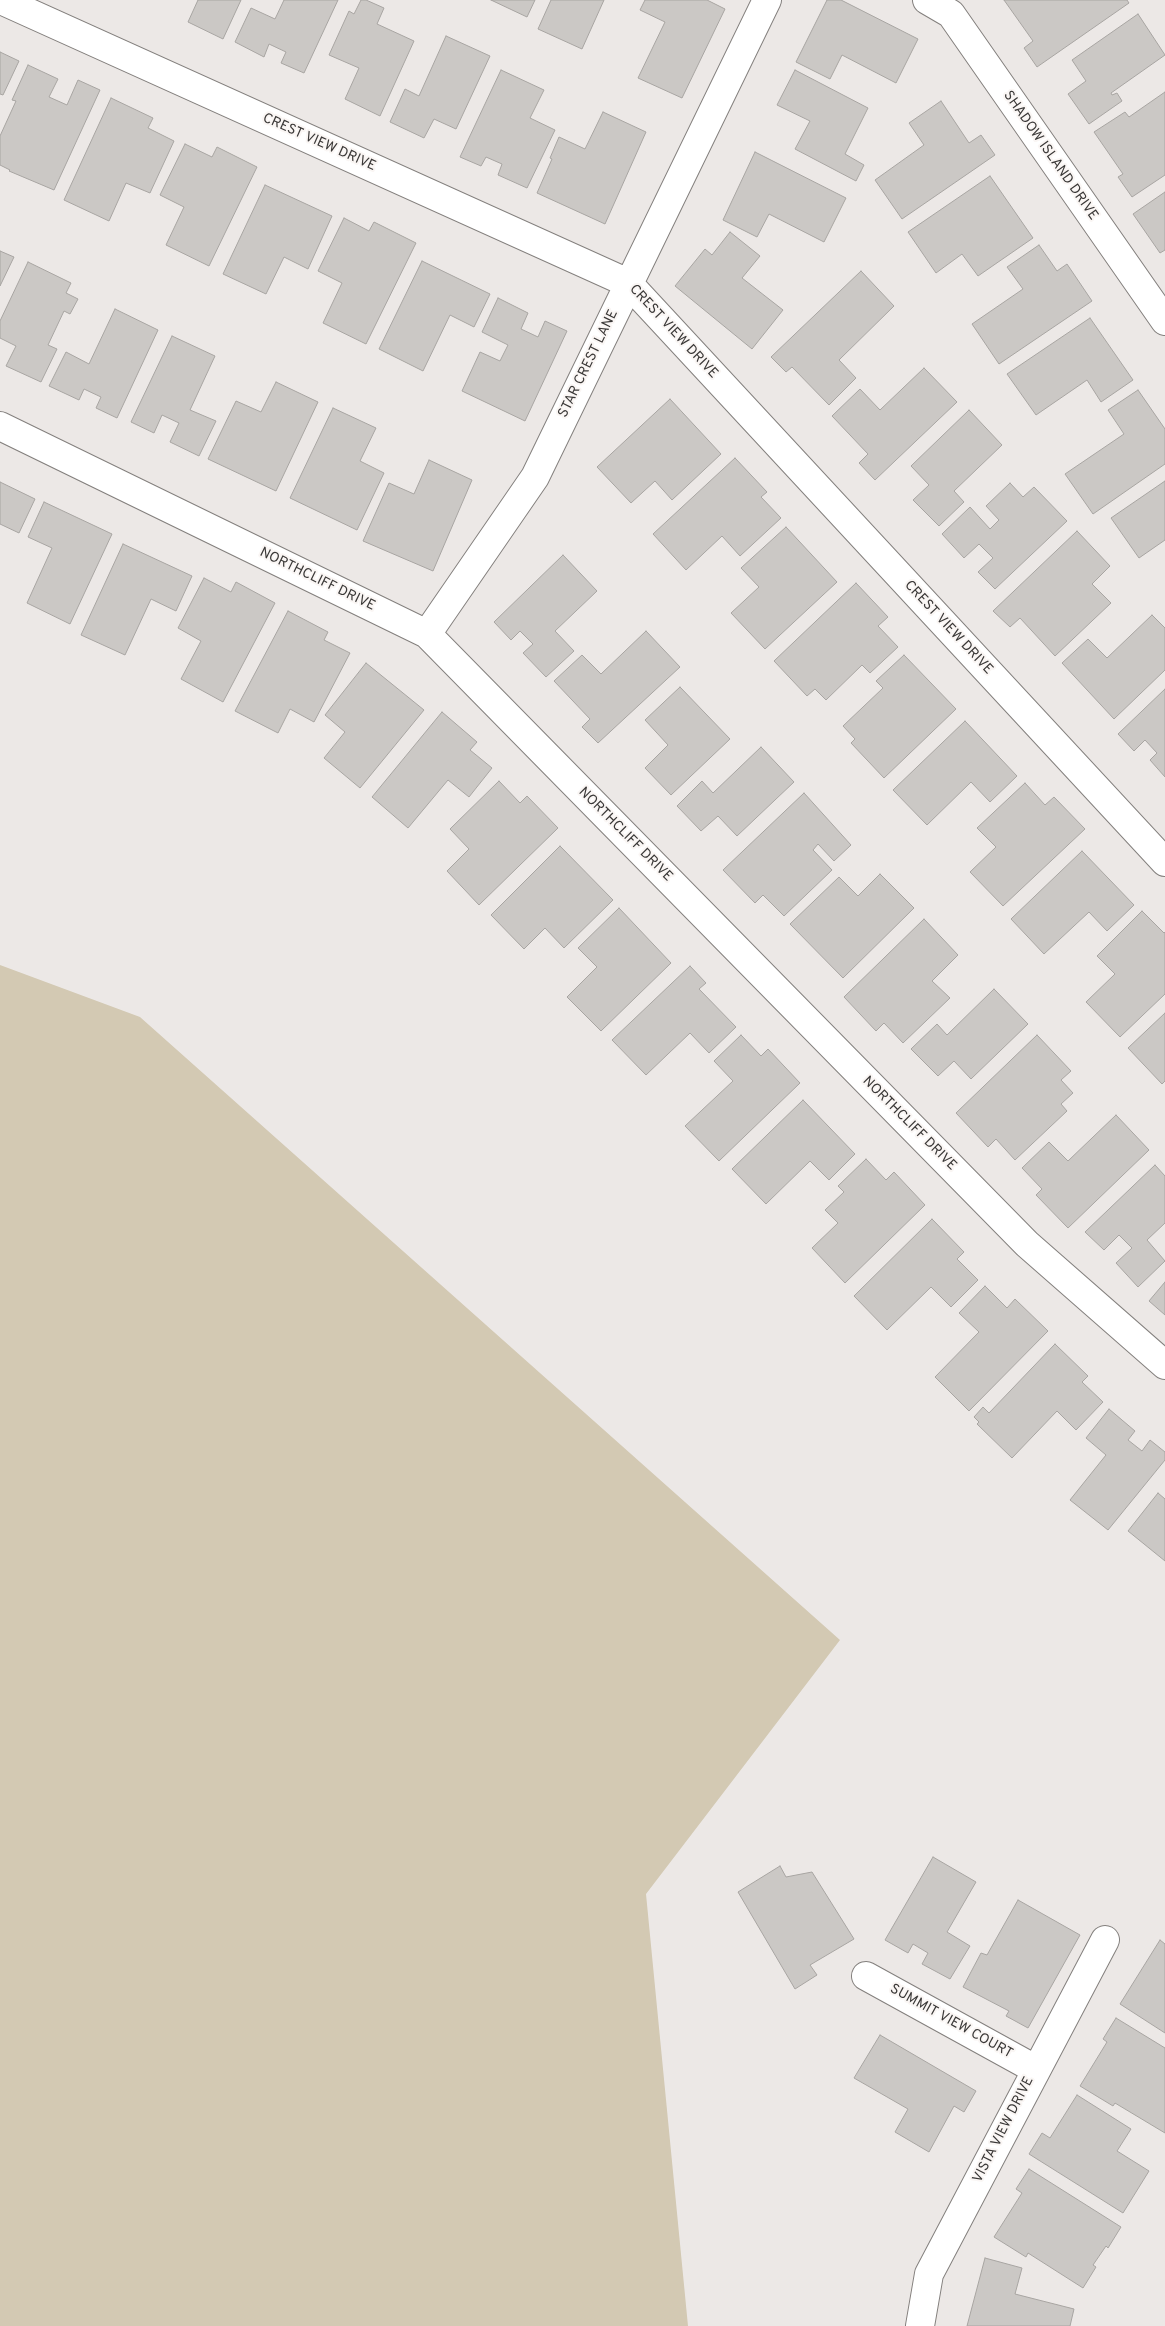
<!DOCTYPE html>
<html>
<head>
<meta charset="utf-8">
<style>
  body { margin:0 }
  canvas { display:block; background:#ece8e6 }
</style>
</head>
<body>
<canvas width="1165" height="2326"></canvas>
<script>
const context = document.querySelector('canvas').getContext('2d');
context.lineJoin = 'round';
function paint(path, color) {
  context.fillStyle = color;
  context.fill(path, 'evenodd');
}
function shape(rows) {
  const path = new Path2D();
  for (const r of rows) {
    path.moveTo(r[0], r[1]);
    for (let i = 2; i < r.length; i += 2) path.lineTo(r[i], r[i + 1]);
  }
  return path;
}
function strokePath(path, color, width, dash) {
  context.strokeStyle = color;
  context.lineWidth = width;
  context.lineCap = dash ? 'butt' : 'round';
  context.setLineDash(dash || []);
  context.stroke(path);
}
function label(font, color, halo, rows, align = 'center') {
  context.font = font + ' Overpass,sans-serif';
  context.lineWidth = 4;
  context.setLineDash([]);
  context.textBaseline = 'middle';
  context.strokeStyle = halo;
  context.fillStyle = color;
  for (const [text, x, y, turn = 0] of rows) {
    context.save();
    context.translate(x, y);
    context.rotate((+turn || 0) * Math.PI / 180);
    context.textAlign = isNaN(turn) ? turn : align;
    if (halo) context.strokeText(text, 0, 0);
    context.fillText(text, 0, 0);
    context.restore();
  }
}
paint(shape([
  [0,965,140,1017,840,1640,646,1894,688,2326,0,2326]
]), '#d3c9b3');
const building = shape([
  [198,0,241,0,223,39,188,22,198,0],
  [284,0,338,0,304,73,281,63,286,52,269,44,264,57,235,42,251,8,275,19,284,0],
  [361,0,366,0,384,8,377,24,414,41,380,116,345,99,359,68,329,55,349,11,354,14,361,0],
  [491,0,535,0,527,17,491,0],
  [551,0,604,0,582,49,538,29,551,0],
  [645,0,707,0,725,9,682,98,638,78,665,22,640,10,645,0],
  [827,0,841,0,918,39,896,83,842,55,830,79,796,62,827,0],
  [1004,0,1127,0,1129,3,1037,67,1024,48,1033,41,1004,0],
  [1138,14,1165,55,1111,93,1112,95,1117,93,1122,101,1089,124,1068,94,1086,81,1072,60,1138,14],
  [446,36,490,56,456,129,434,119,424,138,390,122,405,89,419,96,446,36],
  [0,52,19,61,3,95,0,94,0,52],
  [28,65,58,79,49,97,67,105,78,80,100,90,54,190,9,171,10,170,0,165,0,136,16,101,12,100,28,65],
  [501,70,544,90,530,118,555,130,527,188,498,175,502,164,486,157,481,166,460,157,501,70],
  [795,70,868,108,845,154,864,165,856,181,795,149,810,121,777,105,795,70],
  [1165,92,1165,175,1132,197,1118,177,1123,174,1094,132,1125,112,1129,117,1165,92],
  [111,98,153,118,148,128,174,141,150,193,126,183,109,221,64,200,111,98],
  [941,101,969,143,981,135,995,155,902,219,875,180,924,145,909,123,941,101],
  [603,112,646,132,605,224,537,193,552,159,550,158,559,137,585,149,603,112],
  [185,144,212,157,217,147,257,167,209,266,166,245,184,207,160,195,185,144],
  [755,152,846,198,824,242,769,214,757,237,723,220,755,152],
  [990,176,1033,238,978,276,962,254,936,273,908,232,990,176],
  [265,185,332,216,308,269,284,257,266,294,223,274,265,185],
  [1165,192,1165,250,1160,253,1133,214,1165,192],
  [344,218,369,231,374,222,416,243,366,344,323,323,342,283,318,271,344,218],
  [730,232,760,256,742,278,783,310,752,349,675,286,705,249,712,255,730,232],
  [1039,245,1057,271,1067,264,1092,301,999,364,972,324,1023,289,1007,267,1039,245],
  [0,251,14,257,0,286,0,251],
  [422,261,490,294,474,327,450,315,423,371,379,349,422,261],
  [28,262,71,283,66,293,78,299,70,314,64,311,48,345,57,349,41,382,6,366,16,346,0,338,0,321,28,262],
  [861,271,894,306,839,360,856,378,829,405,792,367,786,372,771,357,861,271],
  [498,298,528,313,521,329,538,337,545,321,567,331,525,421,462,391,480,352,500,361,508,345,482,332,498,298],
  [115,309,158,330,117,418,96,408,101,397,84,389,79,400,49,386,66,352,89,364,115,309],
  [1090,318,1133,380,1101,402,1087,380,1036,415,1007,374,1090,318],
  [172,336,215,356,190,410,216,421,199,456,170,442,179,423,162,415,154,433,131,422,172,336],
  [924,368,957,402,875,480,859,463,868,454,832,416,860,389,880,410,924,368],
  [276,382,318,402,276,491,208,459,236,401,261,412,276,382],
  [1138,390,1165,429,1165,464,1093,514,1065,474,1124,434,1108,410,1138,390],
  [670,399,721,454,672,500,655,481,631,503,597,467,670,399],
  [333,408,376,428,360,461,384,473,357,530,290,498,333,408],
  [969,410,1002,445,954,491,964,502,939,526,913,500,929,485,911,466,969,410],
  [735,458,767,492,761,497,781,518,740,556,722,536,686,570,653,534,735,458],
  [429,460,472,480,433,571,363,541,389,483,414,494,429,460],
  [1165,481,1165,540,1139,558,1111,518,1165,481],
  [0,482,35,499,19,533,0,524,0,482],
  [1010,483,1023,497,1034,487,1067,521,995,589,978,572,993,558,979,544,964,558,942,534,970,507,990,529,999,520,986,506,1010,483],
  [44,502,112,534,70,624,27,603,52,548,28,537,44,502],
  [786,527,837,582,765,649,731,613,759,587,741,568,786,527],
  [1077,531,1110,566,1092,584,1111,603,1055,656,1020,618,1010,627,993,611,1077,531],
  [123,544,192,576,176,611,151,599,125,655,81,635,123,544],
  [563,555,597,591,555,631,574,651,546,677,523,653,533,644,520,631,511,640,494,622,563,555],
  [204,578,231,592,236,582,275,603,223,702,181,679,201,641,178,628,204,578],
  [856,583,888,617,878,626,898,647,870,673,862,665,826,700,815,689,807,696,774,661,856,583],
  [288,611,328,632,324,640,350,653,314,722,290,709,278,733,235,711,288,611],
  [1152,615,1165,628,1165,670,1114,719,1062,663,1088,639,1107,658,1152,615],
  [646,631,680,667,598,743,582,727,590,719,554,681,582,655,601,674,646,631],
  [904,655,956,709,884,778,851,743,855,739,843,726,883,688,876,681,904,655],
  [366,663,424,710,360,788,324,758,345,732,325,715,366,663],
  [680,687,730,739,671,795,645,768,668,745,645,720,680,687],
  [1165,689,1165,777,1150,760,1157,753,1145,740,1134,751,1118,734,1165,689],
  [442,712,477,742,470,750,492,768,469,797,448,780,408,828,372,797,442,712],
  [965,721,1017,776,990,802,971,782,927,825,893,790,965,721],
  [761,747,794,782,737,836,718,816,701,831,677,806,702,781,713,793,761,747],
  [499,781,520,803,527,796,558,828,479,905,447,871,469,849,450,829,499,781],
  [1025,783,1045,805,1054,797,1085,829,1003,906,970,872,996,847,977,828,1025,783],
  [804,793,851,845,834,861,818,844,813,850,832,870,784,916,763,895,755,903,723,870,804,793],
  [560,846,613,900,564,948,545,928,524,949,491,915,560,846],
  [1082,851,1134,905,1107,931,1089,912,1044,954,1011,919,1082,851],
  [880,874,914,908,843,978,790,924,839,877,858,896,880,874],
  [619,908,671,963,601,1031,567,997,597,967,578,948,619,908],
  [1142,911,1164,933,1165,932,1165,994,1120,1037,1086,1002,1115,974,1097,956,1142,911],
  [924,919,958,955,932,981,950,998,903,1043,884,1023,876,1031,844,997,924,919],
  [690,966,706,983,699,989,736,1027,709,1053,690,1033,646,1075,612,1040,690,966],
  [994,989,1028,1024,971,1079,954,1061,938,1076,911,1049,937,1024,947,1035,994,989],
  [1165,1013,1165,1081,1162,1084,1128,1048,1165,1013],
  [741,1035,761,1056,768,1049,800,1083,719,1161,685,1126,733,1081,714,1061,741,1035],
  [1037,1035,1071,1071,1061,1080,1073,1093,1061,1104,1067,1111,1015,1160,996,1139,988,1147,956,1113,1037,1035],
  [803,1100,855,1154,829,1180,810,1161,766,1204,732,1169,803,1100],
  [1116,1115,1149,1150,1068,1228,1036,1195,1042,1189,1022,1168,1049,1142,1068,1161,1116,1115],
  [866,1159,886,1180,894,1172,925,1205,845,1283,812,1248,838,1223,825,1210,844,1192,838,1186,866,1159],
  [1155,1165,1165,1176,1165,1223,1147,1240,1165,1261,1138,1287,1116,1263,1132,1248,1119,1235,1104,1250,1085,1232,1155,1165],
  [932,1219,964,1252,957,1259,978,1280,951,1307,931,1287,887,1330,854,1296,932,1219],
  [1165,1282,1165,1315,1149,1301,1165,1282],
  [985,1286,1007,1308,1015,1299,1048,1331,969,1411,935,1377,979,1332,959,1313,985,1286],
  [1055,1344,1088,1376,1082,1382,1103,1402,1076,1430,1057,1411,1012,1458,977,1424,979,1422,974,1417,983,1407,989,1413,1055,1344],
  [1109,1409,1135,1431,1128,1440,1142,1451,1150,1440,1165,1452,1165,1460,1108,1530,1070,1500,1106,1455,1086,1438,1109,1409],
  [1158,1493,1165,1499,1165,1561,1128,1531,1158,1493],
  [933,1857,976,1882,947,1932,970,1946,950,1979,922,1964,928,1953,913,1944,908,1953,885,1940,933,1857],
  [780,1866,786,1877,812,1872,854,1939,810,1965,817,1975,795,1989,738,1892,780,1866],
  [1018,1900,1080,1935,1028,2028,1006,2016,1009,2011,963,1987,981,1953,987,1955,1018,1900],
  [1160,1940,1165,1944,1165,2033,1120,2004,1160,1940],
  [1116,2018,1165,2048,1165,2133,1115,2103,1113,2106,1080,2086,1107,2042,1103,2039,1116,2018],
  [880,2035,976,2091,964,2112,954,2106,929,2152,895,2132,908,2109,854,2078,880,2035],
  [1077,2095,1131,2129,1117,2151,1149,2171,1123,2213,1029,2154,1042,2133,1050,2138,1077,2095],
  [1029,2169,1121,2227,1108,2248,1106,2246,1093,2265,1096,2267,1083,2288,1028,2253,1026,2257,994,2237,1022,2193,1016,2189,1029,2169],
  [985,2258,1022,2268,1015,2294,1074,2309,1070,2326,967,2326,985,2258]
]);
paint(building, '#cbc8c5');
strokePath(building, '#a8a5a2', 1);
const street = shape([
  [1,0,628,283,1165,862],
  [927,0,951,14,1165,321],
  [0,426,427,634,1027,1244,1165,1365],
  [427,634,535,477,767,0],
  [866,1976,1035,2069],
  [920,2326,929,2274,1105,1940]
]);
strokePath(street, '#84807e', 30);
strokePath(street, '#fff', 28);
label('14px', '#3a3837', '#faf6f4', [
  ["CREST VIEW DRIVE",319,143,24],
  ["SHADOW ISLAND DRIVE",1050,156,55],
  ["CREST VIEW DRIVE",673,332,47],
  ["STAR CREST LANE",589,364,-64],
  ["NORTHCLIFF DRIVE",317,580,26],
  ["CREST VIEW DRIVE",948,628,47],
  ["NORTHCLIFF DRIVE",625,835,45],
  ["NORTHCLIFF DRIVE",909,1124,45],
  ["SUMMIT VIEW COURT",951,2022,29],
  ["VISTA VIEW DRIVE",1004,2130,-63]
]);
</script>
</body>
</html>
